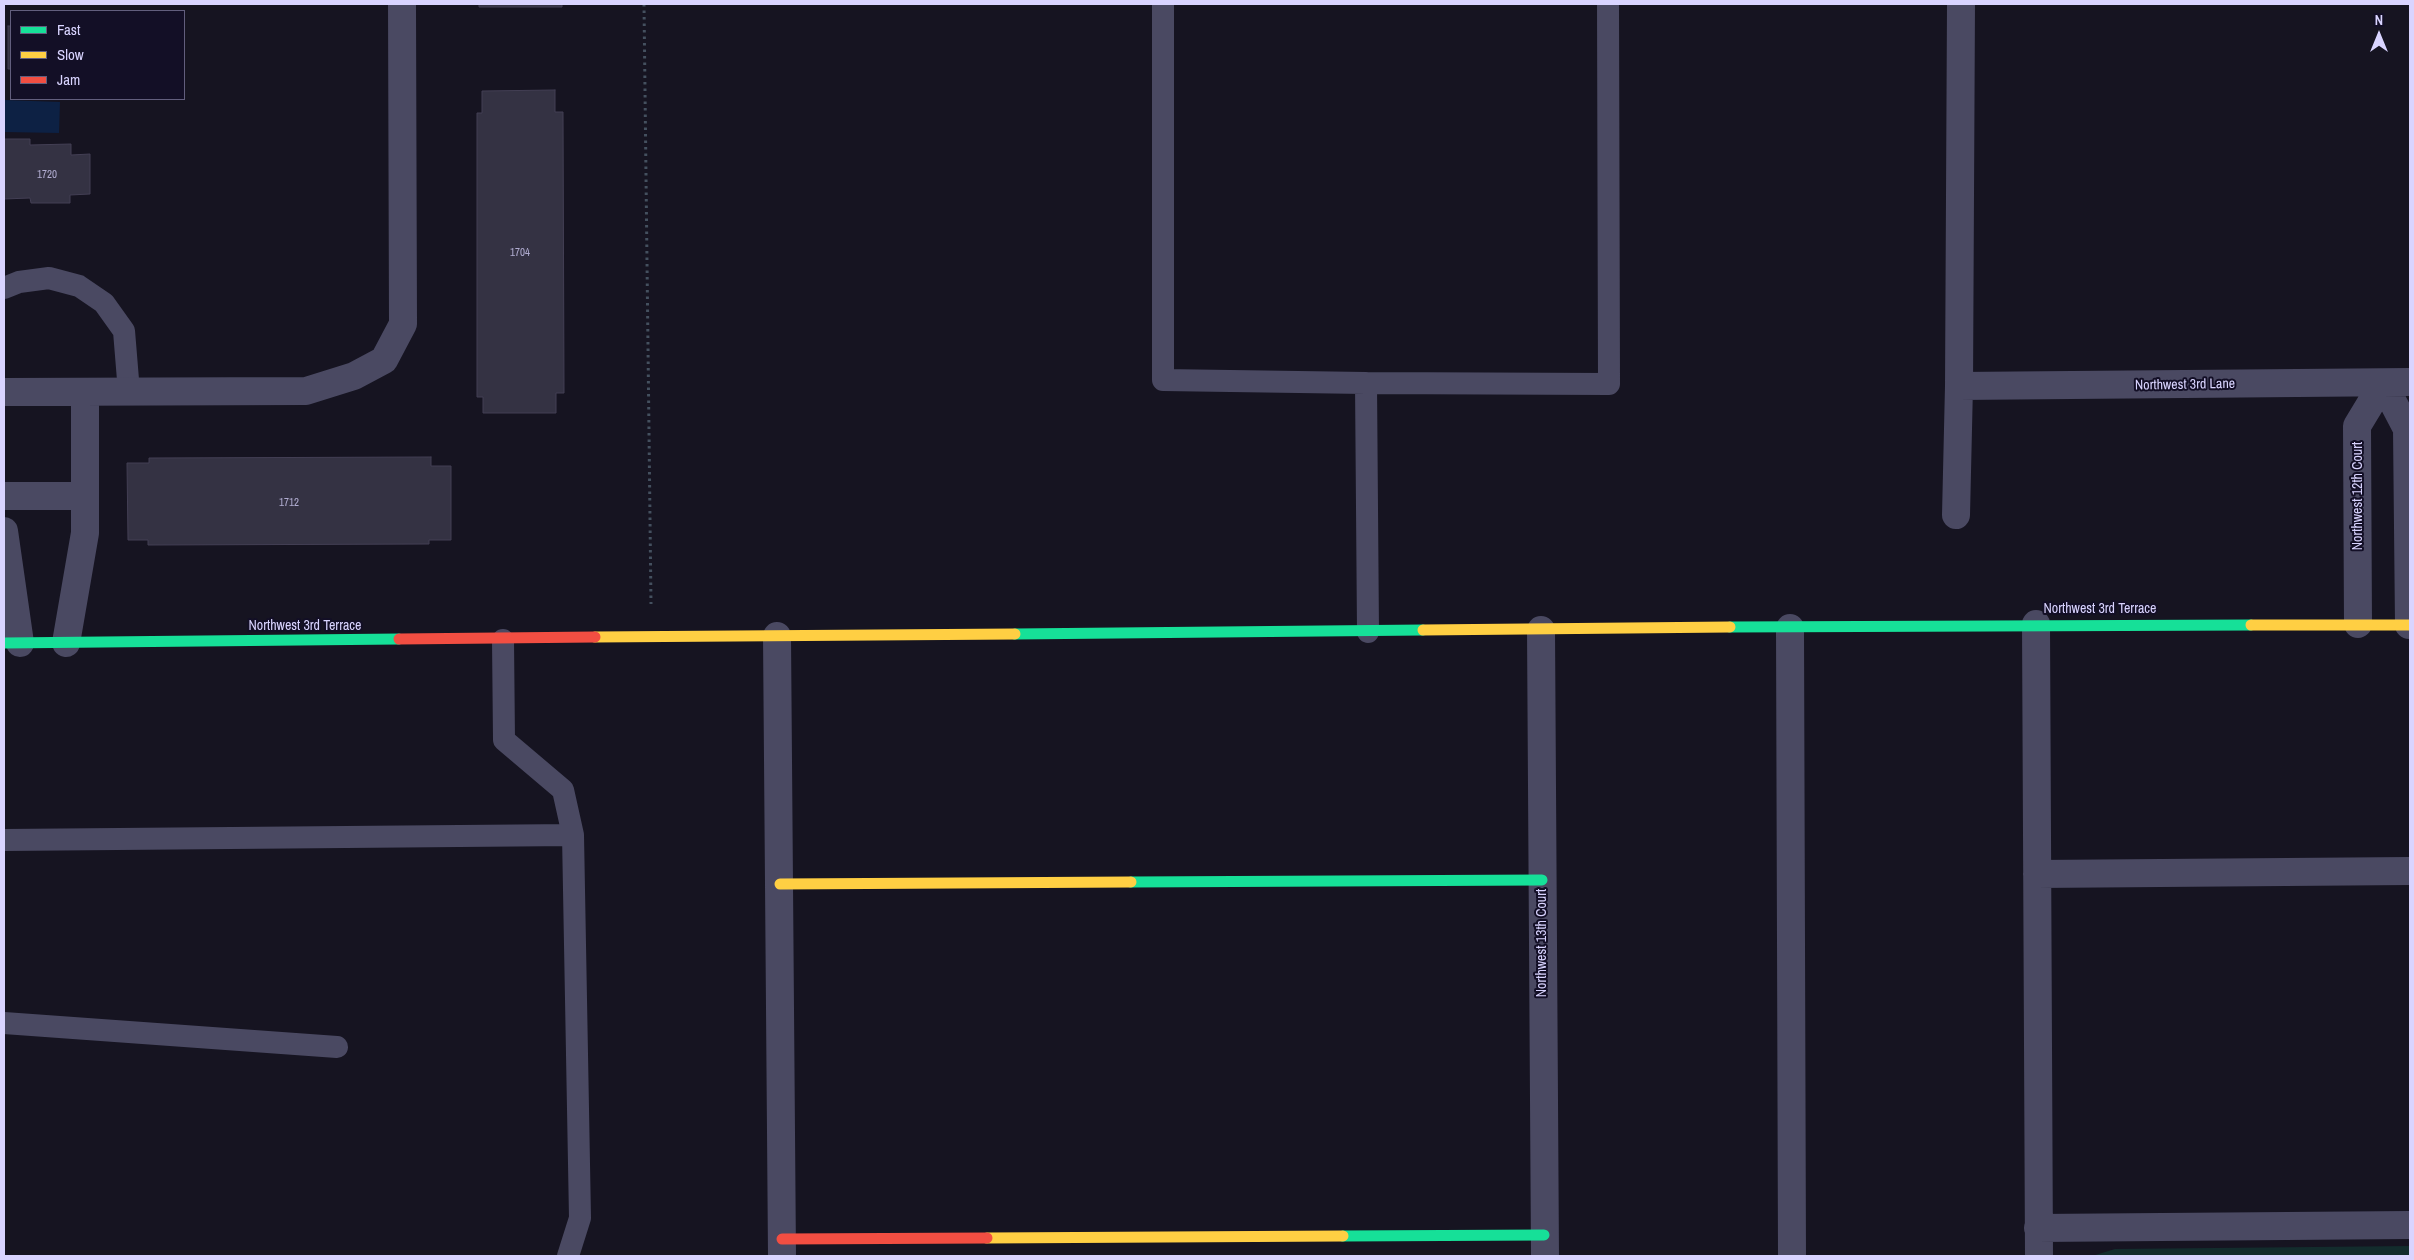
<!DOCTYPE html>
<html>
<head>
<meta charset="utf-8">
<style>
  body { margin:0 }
  #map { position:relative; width:2414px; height:1260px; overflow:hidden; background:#161421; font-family:"Archivo Narrow",sans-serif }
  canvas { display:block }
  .frame { position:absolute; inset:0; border:5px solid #d9d4ff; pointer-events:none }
  .legend { position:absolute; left:10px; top:10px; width:175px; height:90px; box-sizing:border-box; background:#130f26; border:1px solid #625e7d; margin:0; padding:6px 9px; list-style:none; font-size:15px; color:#d9d4ff }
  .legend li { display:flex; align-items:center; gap:10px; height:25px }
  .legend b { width:25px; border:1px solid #625e7d }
  .north { position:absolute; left:2354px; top:10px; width:50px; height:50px; -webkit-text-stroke:4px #130f26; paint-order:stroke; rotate:0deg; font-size:14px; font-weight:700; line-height:20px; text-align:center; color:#d9d4ff }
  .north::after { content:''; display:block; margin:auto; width:18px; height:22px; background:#d9d4ff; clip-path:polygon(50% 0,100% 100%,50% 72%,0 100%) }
</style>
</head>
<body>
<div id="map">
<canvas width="2414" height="1260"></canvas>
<div class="frame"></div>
<ul class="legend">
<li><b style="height:6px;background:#16e098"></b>Fast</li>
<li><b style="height:6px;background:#ffcf43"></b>Slow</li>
<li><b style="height:6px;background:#f24e42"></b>Jam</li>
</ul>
<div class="north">N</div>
</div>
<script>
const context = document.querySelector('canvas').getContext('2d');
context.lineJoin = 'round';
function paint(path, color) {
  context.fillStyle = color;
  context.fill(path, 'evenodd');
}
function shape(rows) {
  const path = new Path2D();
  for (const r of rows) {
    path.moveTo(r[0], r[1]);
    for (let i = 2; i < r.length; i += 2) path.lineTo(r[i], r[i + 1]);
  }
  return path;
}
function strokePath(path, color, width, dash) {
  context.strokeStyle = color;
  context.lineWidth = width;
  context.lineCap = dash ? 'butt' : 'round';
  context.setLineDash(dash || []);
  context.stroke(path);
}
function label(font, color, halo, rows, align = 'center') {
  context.font = font + ' "Archivo Narrow",sans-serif';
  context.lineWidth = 4;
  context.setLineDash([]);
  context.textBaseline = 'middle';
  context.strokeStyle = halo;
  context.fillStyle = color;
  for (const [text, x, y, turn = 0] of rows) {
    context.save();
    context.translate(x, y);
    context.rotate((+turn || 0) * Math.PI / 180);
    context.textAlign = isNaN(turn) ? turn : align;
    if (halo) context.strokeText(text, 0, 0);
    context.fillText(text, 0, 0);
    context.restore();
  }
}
paint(shape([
  [2410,1246,2410,1256,2092,1256,2115,1249]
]), '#132c2d');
paint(shape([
  [4,100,60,102,59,133,4,132]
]), '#0d2144');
const building = shape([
  [479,4,562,4,562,7,479,7,479,4],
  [8,26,11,26,11,69,8,69,8,26],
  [555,90,555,112,563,112,564,393,556,393,556,413,483,413,483,397,477,397,477,113,482,113,482,91,555,90],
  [4,139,30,139,30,145,71,144,71,155,90,154,90,194,70,195,70,203,31,203,30,198,4,199,4,139],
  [431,457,431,466,451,466,451,540,429,540,429,544,148,545,148,540,128,540,127,463,149,463,149,458,431,457]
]);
paint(building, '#343243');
strokePath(building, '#433f54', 1);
strokePath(shape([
  [644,4,651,604]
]), '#44505f', 3, [2.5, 4]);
strokePath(shape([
  [1163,4,1163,380,1366,383],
  [4,288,19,282,49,278,79,286,104,303,124,331,129,392],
  [1368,632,1366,383,1609,384,1608,4],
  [503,640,504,740,563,790,573,835,580,1218,568,1256],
  [4,840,573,835],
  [4,1023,337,1047]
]), '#4a4962', 22);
strokePath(shape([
  [1959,386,2410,382],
  [4,392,306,391,354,376,384,360,403,324,402,4],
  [4,496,85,496],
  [1956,515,1959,386,1961,4],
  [4,531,20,643],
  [2036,624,2039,1256],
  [2358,624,2357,426,2383,383,2407,429,2409,625],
  [1790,628,1792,1256],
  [1541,630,1545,1256],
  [777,636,782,1256],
  [66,643,85,533,85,392],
  [2037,874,2410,871],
  [2038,1228,2410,1225]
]), '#4a4962', 28);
strokePath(shape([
  [1730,627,2251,625],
  [1015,634,1423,630],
  [4,643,399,639],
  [1131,882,1542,880],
  [1343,1236,1544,1235]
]), '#16e098', 11);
strokePath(shape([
  [2251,625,2410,625],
  [1423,630,1730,627],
  [595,637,1015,634],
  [780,884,1131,882],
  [987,1238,1343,1236]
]), '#ffcf43', 11);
strokePath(shape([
  [399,639,595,637],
  [782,1239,987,1238]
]), '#f24e42', 11);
label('11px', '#b0acd0', null, [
  ["1720",47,175],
  ["1704",520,253],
  ["1712",289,503]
]);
label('14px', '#d9d4ff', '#130f26', [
  ["Northwest 3rd Lane",2185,385,-1],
  ["Northwest 12th Court",2358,496,-90],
  ["Northwest 3rd Terrace",2100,609],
  ["Northwest 3rd Terrace",305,626],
  ["Northwest 13th Court",1542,943,-90]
]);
</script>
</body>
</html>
